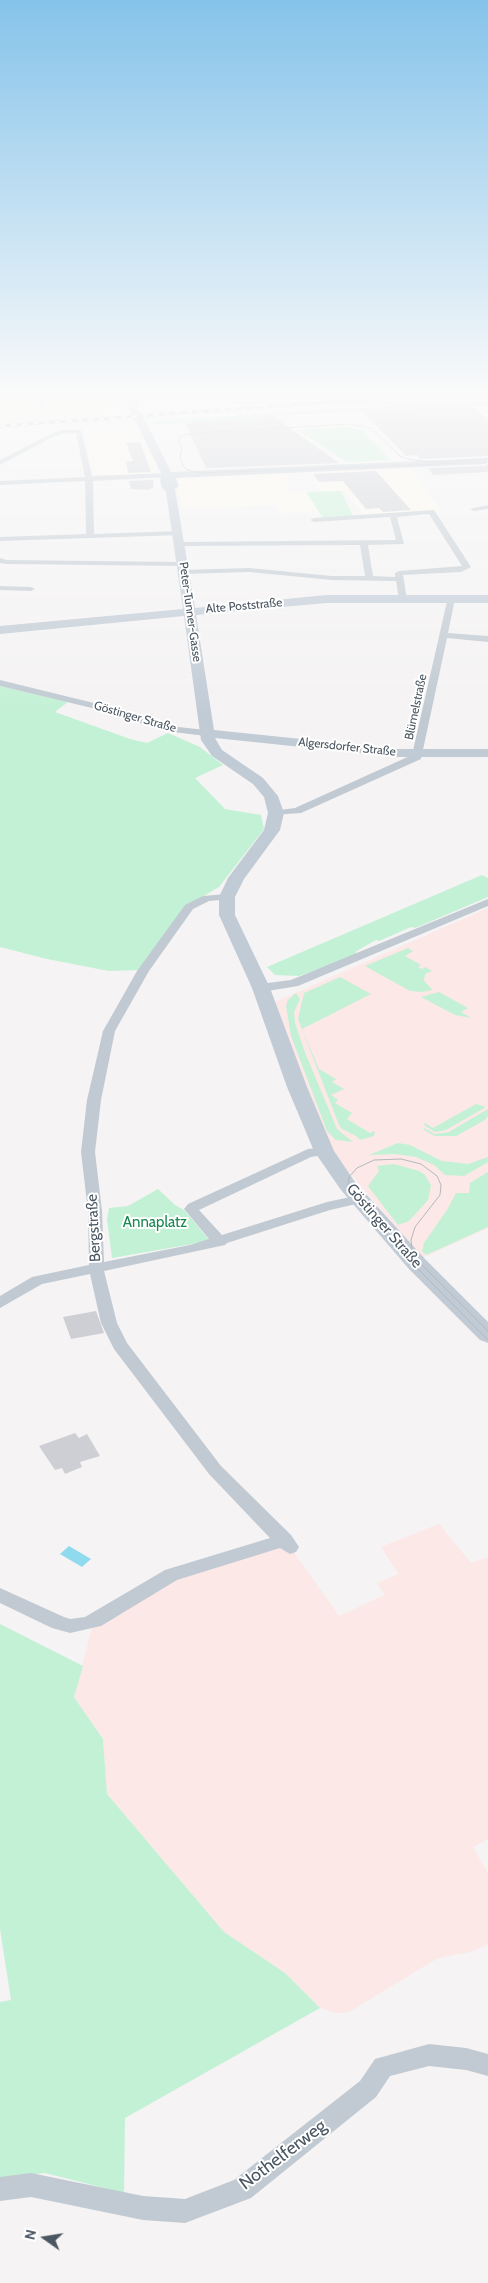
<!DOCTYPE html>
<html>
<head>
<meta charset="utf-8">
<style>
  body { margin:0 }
  #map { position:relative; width:488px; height:2283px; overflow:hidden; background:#f5f3f3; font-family:Cabin,sans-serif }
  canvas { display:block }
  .north { position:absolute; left:20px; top:2213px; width:50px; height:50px; -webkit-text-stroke:4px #fff; paint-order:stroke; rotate:283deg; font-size:14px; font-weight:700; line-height:20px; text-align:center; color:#4a5661 }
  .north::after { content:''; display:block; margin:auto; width:18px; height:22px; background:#4a5661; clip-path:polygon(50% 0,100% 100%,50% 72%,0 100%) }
</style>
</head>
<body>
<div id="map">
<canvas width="488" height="2283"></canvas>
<div class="north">N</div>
</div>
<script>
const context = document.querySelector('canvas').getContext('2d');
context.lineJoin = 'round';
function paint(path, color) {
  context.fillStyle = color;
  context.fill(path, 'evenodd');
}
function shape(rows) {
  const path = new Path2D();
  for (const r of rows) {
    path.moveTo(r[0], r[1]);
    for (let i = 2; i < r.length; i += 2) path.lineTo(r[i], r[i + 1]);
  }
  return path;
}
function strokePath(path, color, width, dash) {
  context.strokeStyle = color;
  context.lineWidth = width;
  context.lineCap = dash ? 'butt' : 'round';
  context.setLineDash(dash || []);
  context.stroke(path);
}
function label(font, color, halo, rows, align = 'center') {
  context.font = font + ' Cabin,sans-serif';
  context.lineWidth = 4;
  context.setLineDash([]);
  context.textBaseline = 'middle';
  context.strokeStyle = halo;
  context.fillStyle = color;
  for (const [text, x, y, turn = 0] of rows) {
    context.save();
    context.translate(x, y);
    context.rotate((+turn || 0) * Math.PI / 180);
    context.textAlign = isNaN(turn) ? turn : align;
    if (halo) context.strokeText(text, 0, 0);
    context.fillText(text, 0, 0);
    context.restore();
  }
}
paint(shape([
  [0,395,125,395,126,413,0,421],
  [136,428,157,471,146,474,94,477,87,432],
  [409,466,440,510,365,516,345,491,321,492,309,471],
  [283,472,288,479,285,479,289,493,306,492,319,511,282,513,276,505,183,509,177,488,177,477]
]), '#fdf9ef');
paint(shape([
  [488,908,488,1228,422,1258,322,1140,273,1003],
  [439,1524,471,1563,488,1557,488,1839,473,1847,488,1873,488,1944,471,1952,438,1958,349,2012,337,2013,320,2008,285,1973,224,1932,107,1794,103,1739,74,1697,94,1621,144,1591,285,1540,339,1616,385,1595,377,1583,399,1574,381,1547]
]), '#fce8e6');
paint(shape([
  [452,402,488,402,488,405,347,411,154,425,152,421],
  [347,427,362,430,390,460,347,462,298,430],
  [341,491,353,516,323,518,306,492],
  [0,686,68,702,55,712,130,739,147,743,168,733,200,747,223,765,195,778,225,809,261,815,264,829,219,887,183,908,140,970,109,971,47,959,0,947],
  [482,875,488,878,488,897,415,928,411,927,379,941,376,940,355,952,358,954,299,976,275,975,267,967],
  [408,948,413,951,405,956,421,965,418,967,422,969,425,967,432,971,425,974,424,981,433,990,422,992,410,991,365,966],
  [340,977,371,994,302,1029,319,1069,336,1079,332,1082,344,1089,331,1095,338,1100,335,1103,352,1113,347,1119,370,1133,375,1131,374,1136,360,1140,356,1136,342,1129,339,1125,298,1019,304,993],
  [439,992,468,1008,461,1012,471,1018,455,1015,421,997],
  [296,993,300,999,294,1012,295,1023,306,1055,337,1129,353,1142,336,1140,327,1131,291,1036,286,1006,288,1000],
  [476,1104,486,1107,446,1130,435,1132,424,1125,425,1123,433,1128],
  [488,1109,488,1116,485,1120,456,1136,435,1136,424,1130,424,1128,435,1134,449,1132],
  [398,1143,410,1145,442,1161,468,1164,488,1157,488,1162,464,1176,445,1175,434,1165,416,1157,395,1154,369,1155],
  [394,1164,419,1171,425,1175,431,1185,428,1200,409,1221,398,1225,368,1186,379,1171,377,1166],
  [488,1172,488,1227,426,1255,422,1251,424,1243,447,1210,456,1193,469,1193,470,1183],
  [158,1189,175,1205,184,1210,210,1241,112,1258,107,1219,109,1208,128,1206],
  [0,1624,83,1666,74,1697,103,1739,107,1794,224,1932,285,1973,320,2008,125,2118,124,2193,45,2173,0,2179,0,2002,11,2000,0,1929]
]), '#c3f1d5');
paint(shape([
  [69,1546,91,1559,82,1567,60,1554]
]), '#90daee');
paint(shape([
  [471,406,488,420,488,456,420,459,417,455,406,456,361,410],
  [273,416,339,463,206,468,185,423],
  [140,442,151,472,128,473,126,461,133,461,126,443],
  [488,464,488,472,433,475,428,468,486,466],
  [376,471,411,510,383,512,379,508,366,509,343,481,319,482,313,474],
  [153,480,154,487,148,490,131,489,129,481],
  [96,1311,104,1333,71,1339,63,1317],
  [75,1433,79,1438,87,1434,100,1456,80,1462,82,1467,65,1474,62,1468,55,1470,39,1446]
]), '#cdcfd5');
strokePath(shape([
  [135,413,141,422]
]), '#caccce', 10, [10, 5]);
paint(shape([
  [34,395,40,395,45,407,41,407,34,395],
  [81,430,92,476,167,473,171,475,167,477,93,481,94,534,178,531,182,533,181,535,0,541,0,537,86,534,85,481,0,485,0,481,85,477,76,433,62,434,53,437,0,465,0,460,49,435,61,430,81,430],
  [488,505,488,509,474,511,470,509,488,505],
  [434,510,471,567,461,572,403,575,407,599,403,601,399,599,396,581,332,580,249,572,184,574,180,572,184,570,249,568,332,576,365,576,360,545,180,546,176,544,180,542,396,540,390,517,314,522,310,520,314,518,434,510],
  [429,514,462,566,399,571,395,573,395,577,373,576,368,545,404,544,397,517,429,514],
  [0,558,7,560,183,562,187,564,183,566,6,564,0,563,0,558],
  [0,586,31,587,35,589,31,591,0,590,0,586],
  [448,597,455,599,448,633,488,636,488,642,447,638,421,759,301,813,272,815,272,811,295,808,412,755,448,597],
  [0,680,98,704,169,726,206,730,211,733,206,736,165,731,92,708,0,686,0,680],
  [227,894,231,895,231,899,209,901,193,909,149,971,115,1031,101,1100,95,1152,102,1211,104,1262,190,1245,209,1239,184,1209,188,1204,308,1149,324,1147,331,1151,329,1154,311,1157,199,1210,222,1235,327,1202,360,1195,367,1199,365,1202,330,1210,227,1243,225,1245,104,1271,117,1323,127,1343,221,1466,291,1535,299,1547,296,1552,290,1554,280,1548,177,1580,101,1626,70,1633,52,1628,0,1603,0,1588,64,1617,70,1619,85,1617,165,1570,270,1538,209,1474,114,1349,101,1323,90,1274,42,1284,0,1308,0,1296,32,1277,89,1265,88,1211,81,1152,87,1100,103,1031,137,971,185,905,203,896,227,894],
  [488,899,488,906,298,986,261,992,255,988,261,984,291,980,488,899],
  [429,2044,466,2048,488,2054,488,2076,466,2070,429,2066,390,2076,376,2097,251,2198,185,2223,143,2220,31,2197,0,2201,0,2177,31,2173,143,2196,185,2199,234,2180,360,2081,375,2059,429,2044]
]), '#c1cad2');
paint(shape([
  [127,395,137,395,138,415,130,413,127,395],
  [141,419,146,422,171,472,488,458,486,464,176,478,179,486,175,489,195,608,326,595,488,595,488,603,326,603,196,615,214,730,398,749,488,749,488,757,398,757,215,738,222,750,263,778,278,796,284,813,280,830,244,879,235,897,235,915,270,988,307,1087,334,1151,355,1182,425,1259,488,1322,488,1343,480,1340,409,1269,341,1190,314,1151,287,1087,252,988,219,915,219,897,228,878,264,830,268,813,264,797,253,784,212,756,201,740,184,616,0,634,0,626,183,609,166,492,162,488,160,480,162,475,136,422,141,419]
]), '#c1cbd6');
strokePath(shape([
  [488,459,430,462,408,459,400,456,371,428,349,424,199,433,183,435,178,440,182,449,180,457,183,466,187,470,200,473,488,462],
  [488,1331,422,1265,412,1249,411,1240,415,1227,440,1195,441,1185,437,1176,421,1164,401,1159,374,1160,357,1168,349,1177,348,1185,351,1194,414,1265,488,1340]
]), '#b5b8bd', 1);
const rail = shape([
  [0,426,375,399,488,395]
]);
strokePath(rail, '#b5b8bd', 3);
strokePath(rail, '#fff', 2, [5.5]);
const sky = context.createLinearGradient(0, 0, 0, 715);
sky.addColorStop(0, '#85c3ea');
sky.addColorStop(0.55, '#fafafa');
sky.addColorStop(1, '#fafafa00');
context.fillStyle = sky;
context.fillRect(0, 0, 488, 715);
label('12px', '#4a5661', '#fff', [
  ["Alte Poststraße",244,606,-5],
  ["Peter-Tunner-Gasse",190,612,82],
  ["Blümelstraße",416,707,-78],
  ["Göstinger Straße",135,717,16],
  ["Algersdorfer Straße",347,747,6]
]);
label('15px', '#17864f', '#fff', [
  ["Annaplatz",155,1223]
]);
label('15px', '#4a5661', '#fff', [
  ["Göstinger Straße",384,1226,49],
  ["Bergstraße",94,1228,-93]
]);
label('18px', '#4a5661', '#fff', [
  ["Nothelferweg",283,2155,-37]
]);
</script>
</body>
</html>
